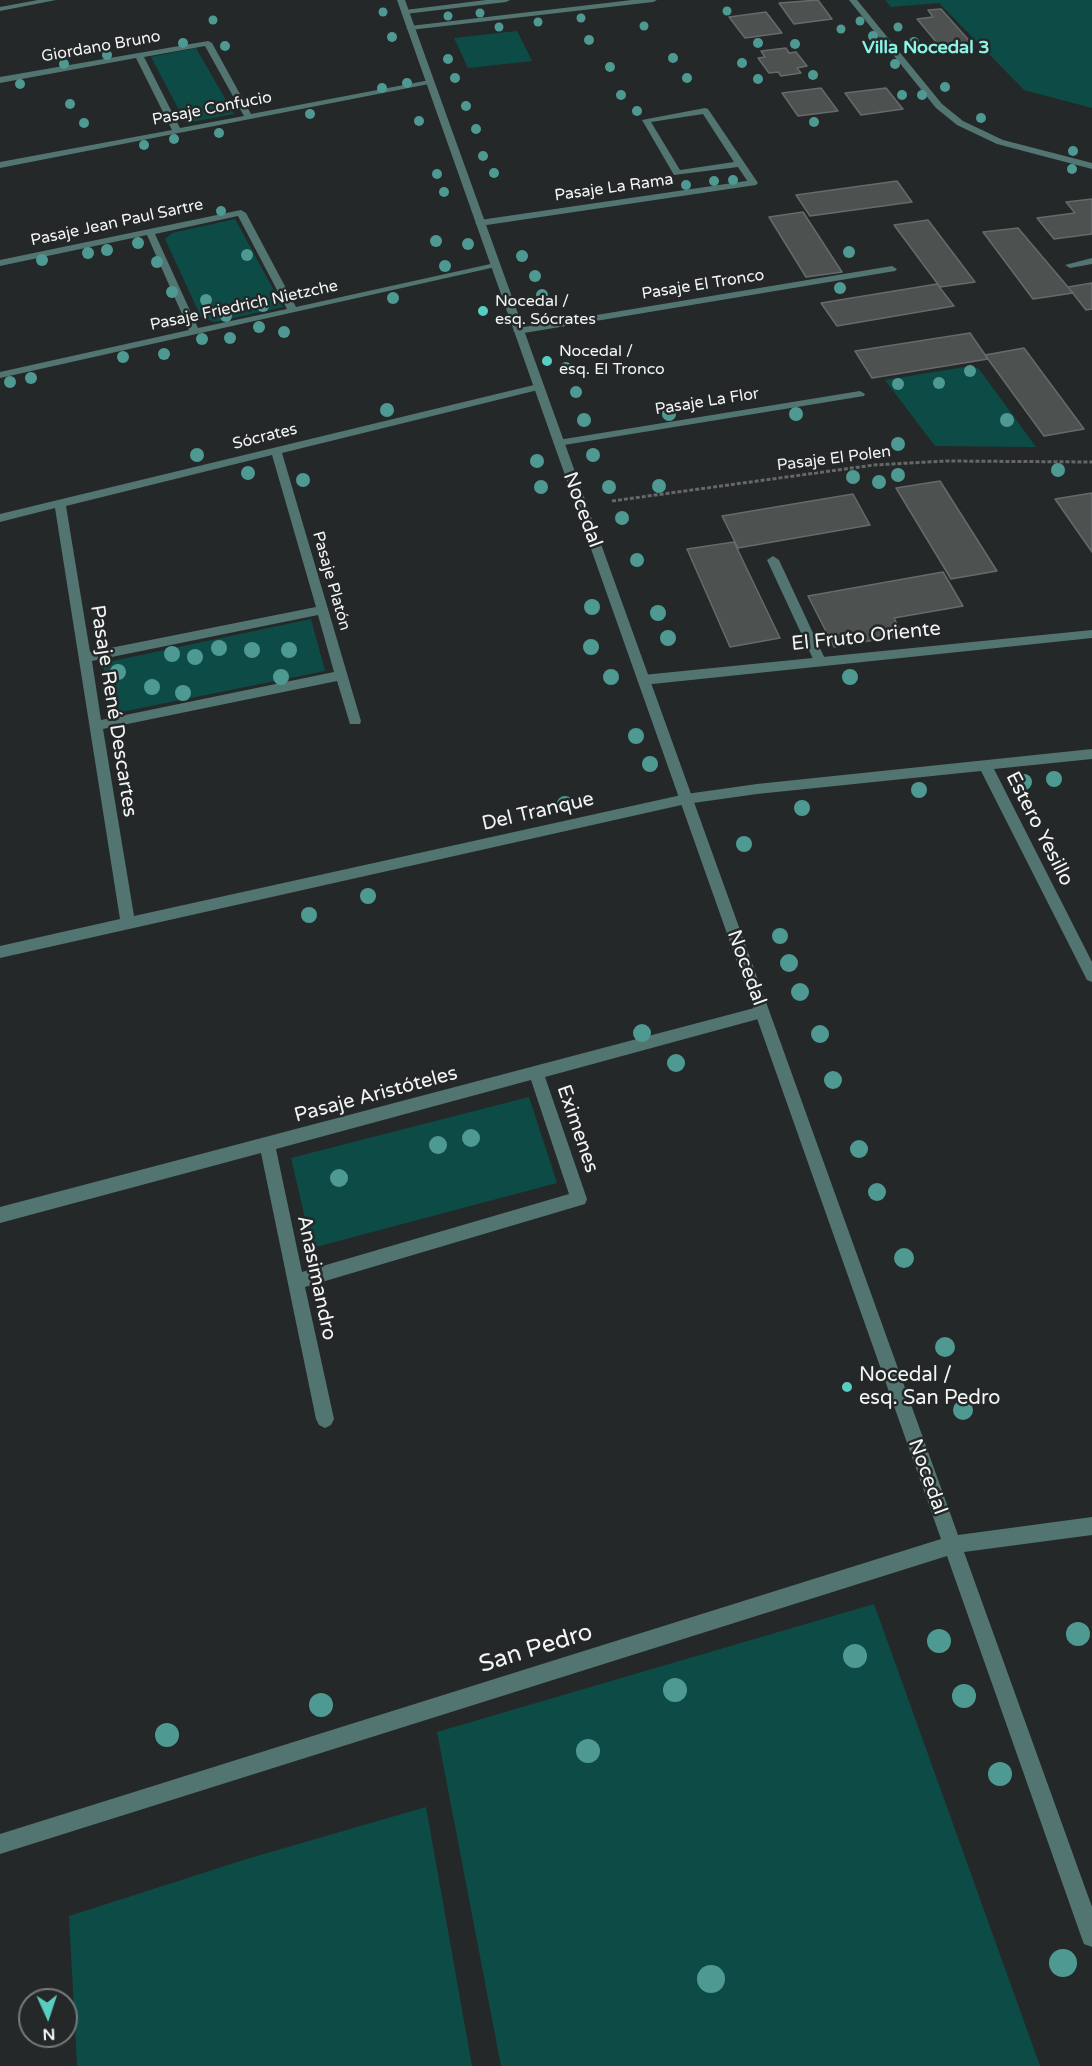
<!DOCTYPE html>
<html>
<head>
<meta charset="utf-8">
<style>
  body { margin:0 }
  #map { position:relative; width:1092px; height:2066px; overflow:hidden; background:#252828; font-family:"Varela Round",sans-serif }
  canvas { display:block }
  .north { position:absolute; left:18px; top:1988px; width:60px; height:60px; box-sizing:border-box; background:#252828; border:2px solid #777a7a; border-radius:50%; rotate:177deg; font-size:16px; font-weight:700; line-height:24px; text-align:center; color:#f3f5f5 }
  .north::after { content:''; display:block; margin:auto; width:21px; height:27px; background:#57cec1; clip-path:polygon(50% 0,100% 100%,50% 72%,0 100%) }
</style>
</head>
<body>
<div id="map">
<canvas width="1092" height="2066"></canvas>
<div class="north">N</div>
</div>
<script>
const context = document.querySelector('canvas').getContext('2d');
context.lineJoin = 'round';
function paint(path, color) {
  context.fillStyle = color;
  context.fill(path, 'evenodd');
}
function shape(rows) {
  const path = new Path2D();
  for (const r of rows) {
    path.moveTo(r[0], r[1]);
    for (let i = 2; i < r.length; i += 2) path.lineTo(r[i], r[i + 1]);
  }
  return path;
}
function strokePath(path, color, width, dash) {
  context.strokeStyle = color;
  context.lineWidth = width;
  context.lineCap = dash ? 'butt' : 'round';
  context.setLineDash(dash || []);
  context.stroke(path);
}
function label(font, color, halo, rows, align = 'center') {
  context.font = font + ' "Varela Round",sans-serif';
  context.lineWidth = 5;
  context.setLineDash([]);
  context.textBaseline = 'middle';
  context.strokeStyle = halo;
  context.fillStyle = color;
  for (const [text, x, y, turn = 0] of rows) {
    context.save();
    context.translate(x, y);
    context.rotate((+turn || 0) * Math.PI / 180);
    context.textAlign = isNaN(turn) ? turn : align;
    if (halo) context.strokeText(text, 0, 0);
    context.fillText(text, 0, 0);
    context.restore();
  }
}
paint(shape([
  [885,0,1092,0,1092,108,1024,90,939,3,891,7],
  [517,31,532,61,468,68,454,38],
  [196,48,234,114,186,123,151,57],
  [235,219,283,307,215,322,201,317,165,239,172,233],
  [971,366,979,369,1036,447,935,446,885,380],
  [311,619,325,671,111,714,103,663],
  [529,1097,557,1183,312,1248,291,1158],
  [874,1604,1040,2066,501,2066,437,1732],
  [426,1807,472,2066,77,2066,69,1916,250,1858]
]), '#0d4c46');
const building = shape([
  [818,0,832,19,794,24,779,3,818,0],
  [941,9,974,46,943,50,917,19,933,17,928,10,941,9],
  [766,12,782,33,745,38,729,17,766,12],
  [786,48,789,53,796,52,807,66,797,68,801,73,781,76,778,72,769,73,758,58,765,57,761,51,786,48],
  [821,88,838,111,798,116,782,93,821,88],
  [886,88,903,109,861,115,845,93,886,88],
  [897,181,912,202,810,216,796,195,897,181],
  [1092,199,1092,234,1054,239,1037,218,1075,213,1066,202,1092,199],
  [803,212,842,272,806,277,769,217,803,212],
  [928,220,975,282,940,287,894,225,928,220],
  [1018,228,1073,293,1033,299,983,232,1018,228],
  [1092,283,1092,309,1086,310,1068,287,1092,283],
  [937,284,954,306,837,326,821,303,937,284],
  [970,333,988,359,872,378,855,351,970,333],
  [1024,348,1084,429,1044,436,985,355,1024,348],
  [940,481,997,571,951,579,896,488,940,481],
  [1092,493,1092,552,1055,499,1092,493],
  [853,494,870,525,738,548,722,516,853,494],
  [734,542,780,638,730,647,687,549,734,542],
  [943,572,963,606,894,618,903,635,834,647,808,596,943,572]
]);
paint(building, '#4d5150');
strokePath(building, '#666a6a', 1.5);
strokePath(shape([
  [612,501,874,465,946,461,1092,462]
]), '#666868', 3, [4, 2]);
paint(shape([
  [705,108,708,109,758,183,756,185,750,185,738,167,674,175,642,120,705,108],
  [703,114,734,162,680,170,651,122,703,114],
  [773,556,779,560,826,661,824,664,816,664,814,661,767,560,773,556]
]), '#527571');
paint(shape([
  [38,0,56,0,0,11,0,7,38,0],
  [486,0,510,0,506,2,405,14,401,12,405,10,486,0],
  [632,0,657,0,653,2,410,30,406,28,410,26,632,0],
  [849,0,857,0,942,104,963,121,1003,140,1092,163,1092,169,997,144,957,125,936,108,849,0],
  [208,41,212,43,251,114,430,80,434,83,0,168,0,162,172,130,136,58,0,83,0,77,208,41],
  [205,46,244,116,180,128,144,57,205,46],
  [753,180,756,181,756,185,480,226,475,223,480,220,753,180],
  [241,210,246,213,296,307,495,263,500,266,0,378,0,372,189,330,147,235,0,266,0,260,241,210],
  [238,216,287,309,198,328,155,234,238,216],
  [1092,258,1092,264,1070,268,1065,265,1092,258],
  [892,266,897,269,895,271,518,334,513,331,518,328,892,266],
  [538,384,542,385,542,389,282,453,361,721,360,724,350,724,337,681,103,729,134,916,686,794,757,784,1092,749,1092,759,994,769,1092,962,1092,982,1087,980,981,771,757,794,686,804,0,958,0,946,120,919,55,508,0,522,0,514,538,384],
  [272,455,316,607,90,652,66,506,272,455],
  [318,615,334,672,101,720,92,661,318,615],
  [860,391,865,394,864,396,558,446,553,443,558,440,860,391],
  [1092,630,1092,638,643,685,637,680,643,675,1092,630],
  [762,1006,767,1007,769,1012,767,1017,762,1018,545,1077,587,1199,585,1204,305,1287,334,1419,331,1425,325,1428,319,1425,316,1419,261,1153,0,1223,0,1207,762,1006],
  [531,1080,569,1194,302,1272,276,1149,531,1080]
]), '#527571');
paint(shape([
  [397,0,405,0,958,1535,1092,1517,1092,1535,964,1552,1092,1907,1092,1947,1084,1944,1081,1936,947,1556,0,1854,0,1834,941,1539,397,0]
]), '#527571');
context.fillStyle = '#4e9a92';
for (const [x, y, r] of [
  [727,11,4.5],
  [383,12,4.5],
  [480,13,4.5],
  [448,16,4.5],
  [581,18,4.5],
  [213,20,4.5],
  [860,21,4.5],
  [538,22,4.5],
  [644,26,4.5],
  [499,27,4.5],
  [898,27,4.5],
  [841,29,4.5],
  [873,36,5],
  [392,37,5],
  [589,40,5],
  [914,42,5],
  [183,43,5],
  [758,43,5],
  [795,44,5],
  [225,46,5],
  [107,55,5],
  [673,58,5],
  [448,59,5],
  [742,63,5],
  [64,64,5],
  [895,64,5],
  [610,67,5],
  [813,75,5],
  [455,78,5],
  [687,78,5],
  [758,79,5],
  [407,83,5],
  [20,84,5],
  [945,87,5],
  [382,88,5],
  [621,95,5],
  [902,95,5],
  [922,95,5],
  [70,104,5],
  [466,106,5],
  [637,111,5],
  [310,114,5],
  [981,118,5],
  [419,121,5],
  [814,122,5],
  [84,123,5],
  [476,129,5],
  [219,133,5],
  [174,139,5],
  [144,145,5],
  [1073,151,5],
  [483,156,5],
  [1072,169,5],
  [494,173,5],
  [437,174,5],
  [733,180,5],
  [714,181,5],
  [686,185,5],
  [444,192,5],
  [221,211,5],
  [436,241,6],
  [138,243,6],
  [468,244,6],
  [107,250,6],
  [849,252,6],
  [88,253,6],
  [247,255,6],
  [522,256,6],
  [42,260,6],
  [157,262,6],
  [445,266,6],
  [535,276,6],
  [840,288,6],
  [172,292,6],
  [542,295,6],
  [393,298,6],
  [206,300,6],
  [263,306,6],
  [226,316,6],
  [259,327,6],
  [284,332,6],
  [230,338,6],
  [202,339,6],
  [164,354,6],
  [123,357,6],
  [566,368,6],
  [970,371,6],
  [31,378,6],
  [10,382,6],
  [939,383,6],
  [898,384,6],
  [576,392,6],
  [387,410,7],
  [669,414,7],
  [796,414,7],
  [584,420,7],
  [1007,420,7],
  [898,444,7],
  [197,455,7],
  [593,455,7],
  [537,461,7],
  [1058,470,7],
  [248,473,7],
  [898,475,7],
  [853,477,7],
  [303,480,7],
  [879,482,7],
  [659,486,7],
  [541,487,7],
  [609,487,7],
  [622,518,7],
  [637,560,7],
  [592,607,8],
  [658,613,8],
  [668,638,8],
  [591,647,8],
  [219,648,8],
  [252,650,8],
  [289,650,8],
  [172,654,8],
  [195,657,8],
  [118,672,8],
  [281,677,8],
  [611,677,8],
  [850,677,8],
  [152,687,8],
  [183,693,8],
  [636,736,8],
  [650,764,8],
  [1054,779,8],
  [1024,782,8],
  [919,790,8],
  [565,804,8],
  [802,808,8],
  [744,844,8],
  [368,896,8],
  [309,915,8],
  [780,936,8],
  [789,963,9],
  [800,992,9],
  [642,1033,9],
  [820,1034,9],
  [676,1063,9],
  [833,1080,9],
  [471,1138,9],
  [438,1145,9],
  [859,1149,9],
  [339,1178,9],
  [877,1192,9],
  [904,1258,10],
  [945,1347,10],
  [963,1410,10],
  [1078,1634,12],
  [939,1641,12],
  [855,1656,12],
  [675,1690,12],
  [964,1696,12],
  [321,1705,12],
  [167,1735,12],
  [588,1751,12],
  [1000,1774,12],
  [1063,1963,14],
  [711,1979,14]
]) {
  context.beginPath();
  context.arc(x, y, r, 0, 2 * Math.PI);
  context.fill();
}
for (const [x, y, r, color] of [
  [483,311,6,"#57cec1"],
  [547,361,6,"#57cec1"],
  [847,1387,6,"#57cec1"]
]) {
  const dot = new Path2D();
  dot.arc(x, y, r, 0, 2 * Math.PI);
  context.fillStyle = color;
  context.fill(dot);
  strokePath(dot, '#252828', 2);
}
label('16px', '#f3f5f5', '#252828', [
  ["Giordano Bruno",101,47,-10],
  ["Pasaje Confucio",212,109,-11],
  ["Pasaje La Rama",614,188,-8],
  ["Pasaje Jean Paul Sartre",117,223,-12],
  ["Pasaje El Tronco",703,285,-9],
  ["Pasaje Friedrich Nietzche",244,306,-12],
  ["Pasaje La Flor",707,402,-9],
  ["Sócrates",265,437,-14],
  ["Pasaje El Polen",834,459,-7],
  ["Pasaje Platón",331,581,74]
]);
label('16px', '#f3f5f5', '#252828', [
  ["Nocedal /",495,302],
  ["esq. Sócrates",495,320],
  ["Nocedal /",559,352],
  ["esq. El Tronco",559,370]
], 'left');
label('bold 18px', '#8af4e7', '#252828', [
  ["Villa Nocedal 3",926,48]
]);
label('20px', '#f3f5f5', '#252828', [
  ["Nocedal",582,510,70],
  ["El Fruto Oriente",866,637,-6],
  ["Pasaje René Descartes",113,711,81],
  ["Del Tranque",538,812,-13],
  ["Estero Yesillo",1039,829,63],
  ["Nocedal",746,968,70],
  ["Pasaje Aristóteles",376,1095,-15],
  ["Eximenes",577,1129,71],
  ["Anasimandro",316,1278,78],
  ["Nocedal",927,1477,70]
]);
label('20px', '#f3f5f5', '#252828', [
  ["Nocedal /",859,1376],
  ["esq. San Pedro",859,1399]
], 'left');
label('24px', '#f3f5f5', '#252828', [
  ["San Pedro",536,1649,-17]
]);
</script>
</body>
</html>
